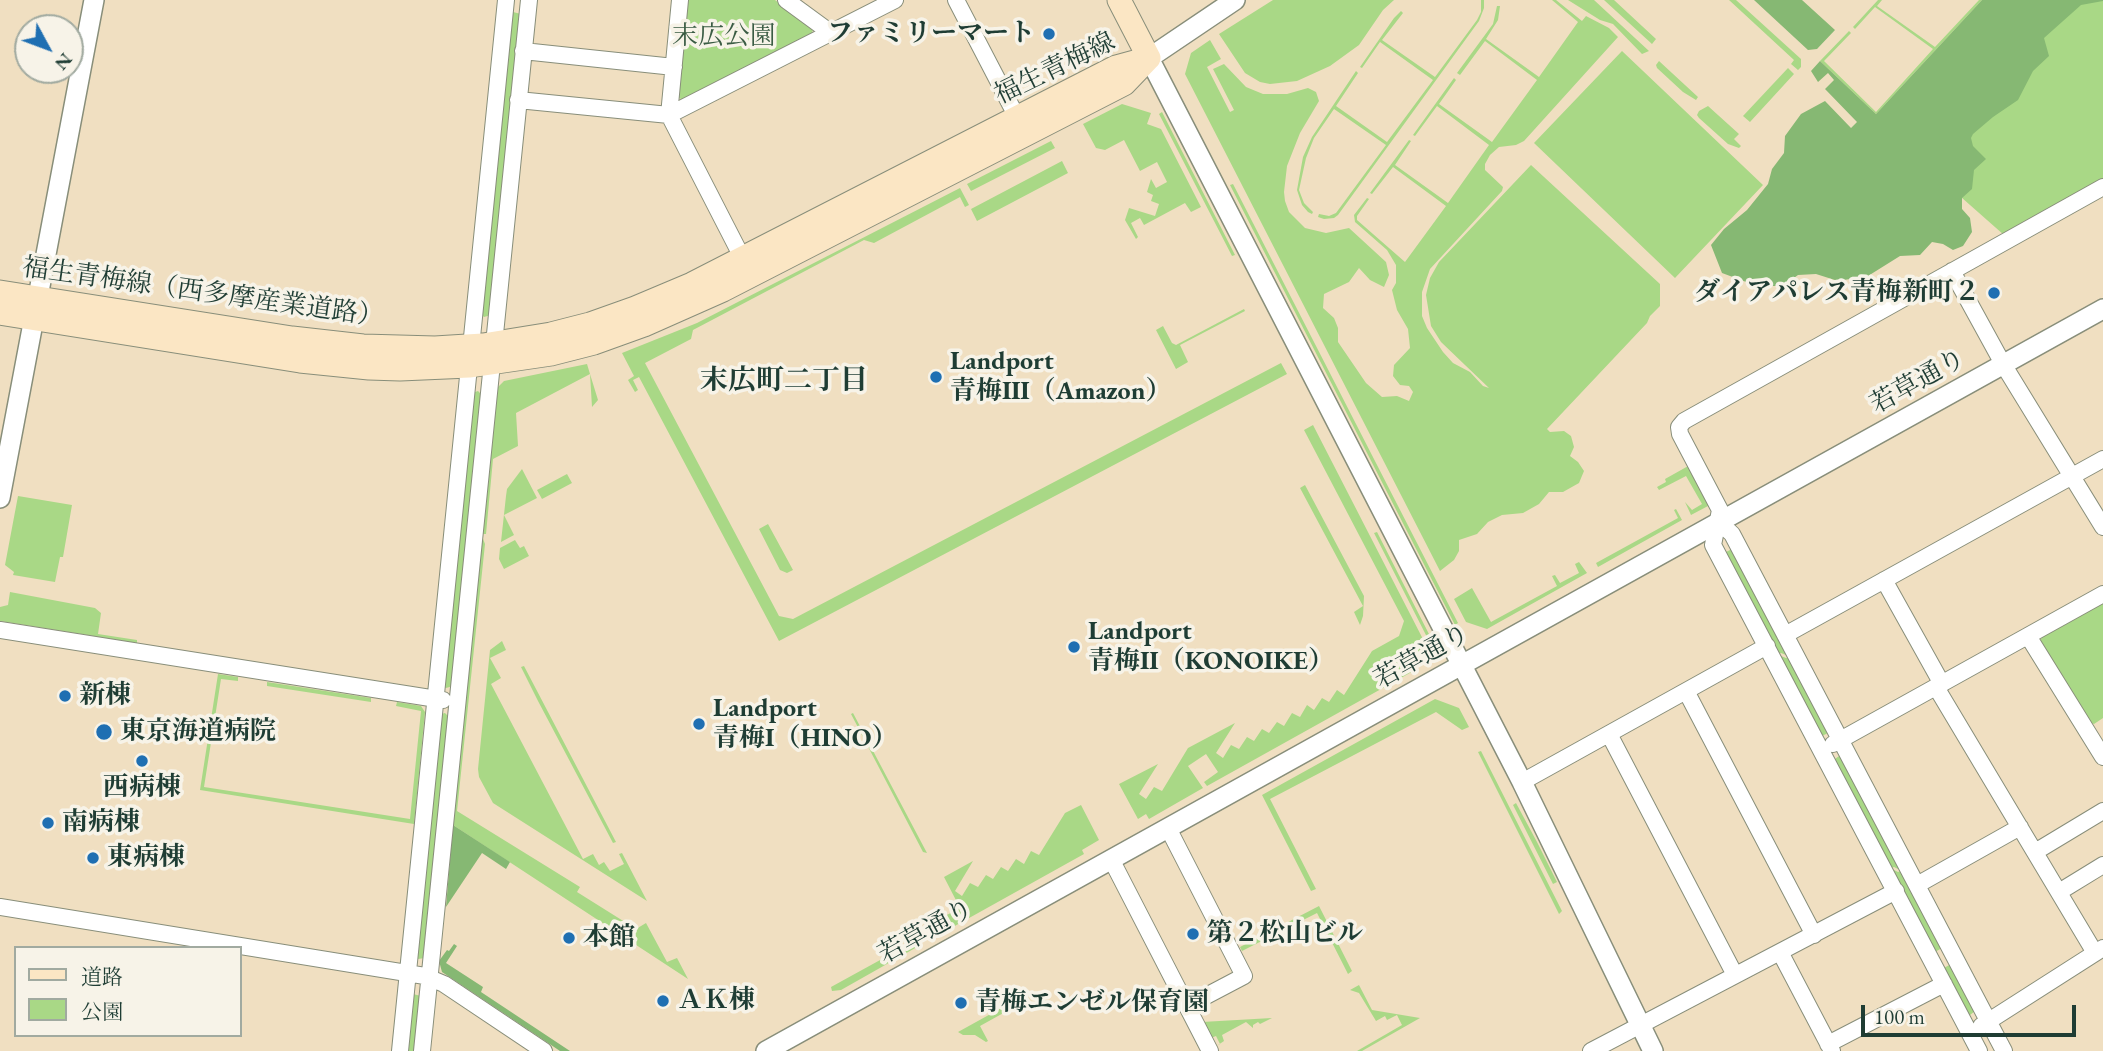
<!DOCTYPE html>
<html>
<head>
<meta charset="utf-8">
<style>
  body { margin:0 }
  #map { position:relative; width:2103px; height:1051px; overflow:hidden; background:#f0dfc1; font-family:"EB Garamond","Noto Serif JP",serif }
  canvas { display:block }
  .legend { position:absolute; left:14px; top:946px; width:228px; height:91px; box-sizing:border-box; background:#f7f3e8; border:2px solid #a1aaa0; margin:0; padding:9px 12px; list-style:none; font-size:21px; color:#1f3d34 }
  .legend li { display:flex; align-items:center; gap:14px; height:35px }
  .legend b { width:35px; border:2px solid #a1aaa0 }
  .north { position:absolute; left:14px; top:14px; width:70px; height:70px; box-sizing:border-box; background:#f7f3e8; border:2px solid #a1aaa0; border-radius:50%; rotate:131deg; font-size:19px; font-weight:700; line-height:28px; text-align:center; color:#1f3d34 }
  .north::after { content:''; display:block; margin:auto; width:24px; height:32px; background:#1f6fb2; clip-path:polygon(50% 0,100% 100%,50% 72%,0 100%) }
  .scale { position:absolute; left:1861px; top:1005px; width:215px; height:32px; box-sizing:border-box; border:4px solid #1f3d34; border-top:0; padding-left:9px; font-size:21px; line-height:24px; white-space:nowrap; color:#1f3d34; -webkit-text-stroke:5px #f7f3e8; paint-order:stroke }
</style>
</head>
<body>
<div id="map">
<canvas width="2103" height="1051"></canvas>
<ul class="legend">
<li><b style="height:9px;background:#fbe6c4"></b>道路</li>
<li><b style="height:19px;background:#a9d886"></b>公園</li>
</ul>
<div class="north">N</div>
<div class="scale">100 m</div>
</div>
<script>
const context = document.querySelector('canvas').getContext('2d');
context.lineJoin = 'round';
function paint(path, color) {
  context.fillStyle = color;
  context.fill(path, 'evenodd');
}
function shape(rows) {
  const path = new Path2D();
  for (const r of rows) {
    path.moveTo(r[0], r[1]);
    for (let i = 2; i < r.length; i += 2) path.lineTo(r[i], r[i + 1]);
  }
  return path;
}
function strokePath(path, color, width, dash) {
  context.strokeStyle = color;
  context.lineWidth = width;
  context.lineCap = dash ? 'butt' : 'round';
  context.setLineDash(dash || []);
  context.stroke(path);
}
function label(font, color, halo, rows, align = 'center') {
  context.font = font + ' "EB Garamond","Noto Serif JP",serif';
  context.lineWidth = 7;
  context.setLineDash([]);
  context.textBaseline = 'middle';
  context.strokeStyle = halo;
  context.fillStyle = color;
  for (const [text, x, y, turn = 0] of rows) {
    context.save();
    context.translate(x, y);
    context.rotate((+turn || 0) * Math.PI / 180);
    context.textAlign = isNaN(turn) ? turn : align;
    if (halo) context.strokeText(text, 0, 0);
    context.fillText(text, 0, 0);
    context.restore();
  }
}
paint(shape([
  [687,0,775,0,813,28,812,34,683,100,677,97],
  [1273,0,1394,0,1383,10,1359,45,1330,66,1297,81,1270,84,1260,82,1245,73,1219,34],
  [1481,0,1484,0,1484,8,1479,21,1338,215,1334,218,1324,219,1318,217,1319,214,1329,216,1336,213,1386,145,1334,109,1314,138,1306,158,1299,190,1304,203,1313,212,1312,214,1308,212,1302,205,1297,190,1303,157,1312,137,1356,71,1358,73,1336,106,1387,142,1433,80,1380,42,1362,68,1360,67,1394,18,1401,11,1403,13,1382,40,1435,77,1477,20,1481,12],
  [1552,0,1556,0,1582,21,1586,16,1609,28,1618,37,1524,141,1516,145,1499,147,1490,155,1485,164,1485,170,1503,187,1502,191,1430,269,1422,292,1422,316,1427,328,1443,352,1453,363,1470,372,1483,386,1489,388,1441,342,1431,326,1426,295,1430,278,1439,262,1531,165,1660,284,1660,306,1650,316,1647,323,1547,429,1550,432,1564,431,1571,436,1574,447,1570,456,1578,462,1584,471,1579,483,1563,492,1549,492,1539,504,1523,513,1502,515,1488,522,1477,534,1459,540,1459,551,1454,560,1440,571,1185,74,1191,53,1210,40,1221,59,1207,67,1230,112,1234,110,1213,69,1224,64,1246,87,1263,94,1287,94,1308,88,1316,92,1319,101,1300,133,1287,166,1284,192,1285,201,1289,212,1305,228,1326,233,1349,228,1386,262,1389,275,1384,287,1370,280,1359,268,1349,282,1324,294,1323,308,1334,318,1338,328,1338,342,1366,383,1382,397,1397,396,1409,401,1413,392,1409,386,1400,385,1393,376,1394,365,1410,348,1408,329,1397,310,1392,290,1396,283,1396,265,1387,250,1355,222,1354,215,1367,198,1369,199,1357,216,1357,220,1405,262,1446,206,1393,167,1372,194,1370,193,1409,140,1411,141,1395,165,1448,203,1489,145,1437,106,1415,136,1413,135,1454,78,1456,80,1439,104,1492,142,1537,80,1485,41,1460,75,1457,73,1493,24,1497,6,1500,6,1498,20,1486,39,1539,77,1578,22],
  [1568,0,1594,0,1649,51,1642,54,1613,24,1600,20],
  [1604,0,1614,0,1656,39,1652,44],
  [1729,0,1736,0,1801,59,1801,67,1798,70,1791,64,1794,60],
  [1878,0,1882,0,1877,6,1935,47,1979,0,1982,0,1876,114,1820,61,1849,31,1851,33,1824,61,1876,112,1933,49,1875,7,1855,29,1853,27],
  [2033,0,2103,0,2103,180,2004,235,1902,145],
  [513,12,521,14,491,315,484,317,480,313,510,15],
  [1622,51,1763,185,1675,278,1534,143],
  [1659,61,1698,97,1696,100,1683,92,1657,68,1656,65],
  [1788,68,1794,74,1750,122,1743,116],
  [1122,104,1151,113,1147,124,1161,129,1201,207,1191,212,1185,203,1144,225,1140,218,1131,223,1138,237,1136,239,1125,220,1129,208,1155,216,1159,204,1151,201,1153,195,1147,192,1151,179,1156,188,1167,182,1157,162,1140,171,1124,140,1105,150,1096,148,1083,124],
  [1708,106,1739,134,1734,139,1741,146,1739,148,1728,144,1699,118,1697,115,1699,111],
  [1162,112,1235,255,1232,256,1159,114],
  [1051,141,1055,148,971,191,967,184],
  [1062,161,1068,173,977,221,971,209],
  [1233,184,1458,623,1455,625,1230,185],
  [960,188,969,205,965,207,960,197,874,243,864,240,693,330,691,339,645,363,779,616,793,619,1281,363,1287,374,779,641,639,377,633,380,638,390,635,392,628,380,634,376,622,353,697,323],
  [1244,309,1245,311,1180,345,1188,362,1176,369,1156,330,1163,326,1172,343,1176,345],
  [587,364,590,374,598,400,592,407,590,374,516,413,518,446,493,459,486,534,483,534,498,387,504,381],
  [478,391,483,396,453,686,446,688,444,687,472,393],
  [1313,425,1426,645,1417,669,1207,786,1204,782,1218,772,1206,754,1188,766,1203,788,1149,819,1146,814,1138,819,1119,784,1158,764,1139,794,1146,799,1154,787,1162,791,1188,748,1235,723,1216,753,1223,758,1231,745,1239,749,1247,737,1254,741,1262,729,1269,733,1277,722,1284,726,1292,713,1300,717,1307,705,1314,710,1322,698,1329,702,1337,690,1344,695,1372,651,1399,636,1404,621,1304,430],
  [1690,465,1709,501,1708,506,1691,515,1685,502,1692,510,1702,504,1686,476,1659,490,1657,487,1666,482,1665,479],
  [522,469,537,498,504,515,514,535,501,542,506,496,507,489],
  [567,474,572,483,542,499,537,490],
  [1305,485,1364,596,1363,616,1360,625,1354,612,1363,606,1300,488],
  [18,496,72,505,63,557,60,557,55,582,13,575,14,572,5,565],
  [1676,509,1682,520,1598,567,1596,563,1678,518,1674,510],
  [768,524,793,570,787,573,780,570,759,529],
  [1377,532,1432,640,1429,641,1374,533],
  [482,536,485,544,457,811,580,887,577,892,636,929,646,923,667,962,677,958,688,979,453,825],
  [515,540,520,548,524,546,529,556,504,569,499,559,500,548],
  [1732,549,1788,649,1786,655,1781,653,1776,655,1725,556,1726,552],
  [1579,562,1587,573,1487,629,1466,622,1454,599,1472,588,1491,622,1557,586,1552,576,1555,575,1560,583,1579,573,1575,564],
  [10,592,95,608,101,613,98,634,137,640,137,643,0,621,0,607,8,605],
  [2103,601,2103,718,2094,724,2089,722,2040,642,2042,636],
  [502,641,506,650,490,658,501,678,491,684,583,859,593,854,599,865,604,862,610,871,624,864,619,854,622,853,647,901,493,803,479,777,478,769,490,650],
  [1781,656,1786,658,1791,656,1828,733,1822,736,1780,662],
  [524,666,616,842,613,843,538,701,521,667],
  [218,674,238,677,238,681,221,679,204,787,410,819,421,711,396,706,397,702,421,706,425,712,414,824,200,790],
  [267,682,371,698,371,702,267,686],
  [1435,699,1459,708,1469,727,1462,730,1436,712,1270,799,1316,889,1311,891,1262,795],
  [445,713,450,718,425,958,418,959,415,957,441,714],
  [853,713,927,853,923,852,851,714],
  [1481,751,1562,911,1559,914,1478,752],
  [1839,756,1842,756,1900,863,1898,869,1894,867,1889,869,1834,764,1835,759],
  [1516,803,1537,842,1557,882,1553,884,1513,805],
  [1081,805,1099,840,1082,850,1084,854,935,937,928,925,960,908,944,877,973,861,955,891,962,896,970,883,978,887,986,875,993,879,1001,867,1008,871,1016,859,1024,864,1031,851,1039,855,1065,813],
  [1894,870,1898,872,1903,870,1944,947,1933,953,1893,875],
  [1319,906,1352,971,1348,974,1317,913,1242,951,1240,947],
  [908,929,917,947,841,990,832,991,831,987,902,948,904,951,910,948,905,937,907,935,905,931],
  [1953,963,1975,1011,1970,1015,1968,1015,1942,969],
  [1359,985,1372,1010,1420,1018,1362,1051,1357,1051,1402,1025,1397,1015,1387,1020,1385,1016,1376,1021,1359,993,1350,990],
  [413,994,421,996,417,1051,404,1051],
  [1005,1006,1007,1011,980,1026,988,1041,986,1042,975,1035,963,1035,958,1032],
  [1272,1018,1260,1024,1258,1022,1253,1025,1253,1028,1246,1022,1222,1035,1224,1041,1215,1047,1220,1044,1216,1036,1211,1038,1202,1022]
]), '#a9d886');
paint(shape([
  [1754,0,1802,0,1835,30,1817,49,1808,50],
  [1982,0,2103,0,2103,1,2081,5,2044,38,2049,56,2033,71,2018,100,1993,117,1973,134,1971,138,1973,146,1986,159,1974,170,1972,189,1962,198,1962,209,1970,218,1972,232,1963,246,1953,250,1943,244,1932,242,1920,255,1900,256,1868,276,1838,281,1816,274,1798,275,1783,286,1757,286,1722,273,1711,245,1724,229,1747,210,1768,184,1772,169,1784,153,1785,136,1801,114,1825,101,1851,128,1857,122,1825,89,1834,80,1828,73,1818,82,1811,71,1820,61,1876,114],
  [453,825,510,862,506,869,482,853,446,907],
  [454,944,457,946,446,963,483,987,481,992,570,1051,560,1051,442,972,439,961,447,950,449,951]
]), '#86b873');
const minor = shape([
  [680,0,669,115,746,265],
  [786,0,831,33],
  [956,0,1021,125],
  [523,51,674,67],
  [518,100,669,115,895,0],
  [1952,271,2003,364,2103,527],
  [1719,522,1732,534,2004,1051],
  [1884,580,1942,684],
  [0,630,443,700],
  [1785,635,2103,459],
  [2028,636,2103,757],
  [1936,687,2095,953],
  [1686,691,1814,935],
  [1609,734,1735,975],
  [1833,744,2103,594],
  [1522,782,1767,646],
  [1168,828,1244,976,1187,1006],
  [2035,852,2103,811],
  [1111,859,1210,1051],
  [1917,885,2020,827],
  [2059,892,2103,865],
  [0,907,425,976,444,984,544,1051],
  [1780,952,1832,1051],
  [1981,1026,2103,948],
  [1828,1044,1944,984],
  [400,1051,506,0],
  [422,1051,529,0],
  [1591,1051,1896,891],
  [1979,1051,1713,545,1720,510,1680,434,1679,427,1684,421,2103,187]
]);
const tertiary = shape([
  [1235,0,1149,58,1522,782,1653,1051],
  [0,498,94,0],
  [766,1051,2103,309]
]);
const secondary = shape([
  [1119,0,1149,58],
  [0,292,292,338,363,346,435,348,483,345,551,334,590,324,635,308,692,284,1116,67,1149,58],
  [0,313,300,361,369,368,400,369,469,366,551,354,594,343,644,325,723,290,1124,84,1149,58]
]);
strokePath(minor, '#888e7a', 18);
strokePath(tertiary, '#888e7a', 22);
strokePath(secondary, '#888e7a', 25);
strokePath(minor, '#fff', 16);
strokePath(tertiary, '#fff', 19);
strokePath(secondary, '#fbe6c4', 23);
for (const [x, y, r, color] of [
  [1049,34,7,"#1f6fb2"],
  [1994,293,7,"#1f6fb2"],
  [936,377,7,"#1f6fb2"],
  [1074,647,7,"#1f6fb2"],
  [65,696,7,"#1f6fb2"],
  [699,724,7,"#1f6fb2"],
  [104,732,9,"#1f6fb2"],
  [142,761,7,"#1f6fb2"],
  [48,823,7,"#1f6fb2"],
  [93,858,7,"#1f6fb2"],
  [1193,934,7,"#1f6fb2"],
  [569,938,7,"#1f6fb2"],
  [663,1001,7,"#1f6fb2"],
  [961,1003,7,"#1f6fb2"]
]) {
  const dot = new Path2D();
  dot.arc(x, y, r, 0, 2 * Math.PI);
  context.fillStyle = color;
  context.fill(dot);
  strokePath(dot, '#f7f3e8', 2.5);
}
label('bold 26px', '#1f3d34', '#f7f3e8', [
  ["ファミリーマート",1035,34,"right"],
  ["ダイアパレス青梅新町２",1980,293,"right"],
  ["Landport",950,362],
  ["青梅Ⅲ（Amazon）",950,392],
  ["Landport",1088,632],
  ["青梅Ⅱ（KONOIKE）",1088,662],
  ["新棟",79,696],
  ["Landport",713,709],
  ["青梅Ⅰ（HINO）",713,739],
  ["東京海道病院",120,732],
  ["西病棟",142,788,"center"],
  ["南病棟",62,823],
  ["東病棟",107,858],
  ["第２松山ビル",1207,934],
  ["本館",583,938],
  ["ＡＫ棟",677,1001],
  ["青梅エンゼル保育園",975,1003]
], 'left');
label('26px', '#3b5c44', '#f7f3e8', [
  ["末広公園",724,37]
]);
label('26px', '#1f3d34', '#f7f3e8', [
  ["福生青梅線",1055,69,-26],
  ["福生青梅線（西多摩産業道路）",203,293,8],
  ["若草通り",1918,382,-29],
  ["若草通り",1422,657,-29],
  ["若草通り",926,932,-29]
]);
label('bold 28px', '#1f3d34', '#f7f3e8', [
  ["末広町二丁目",784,381]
]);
</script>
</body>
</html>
